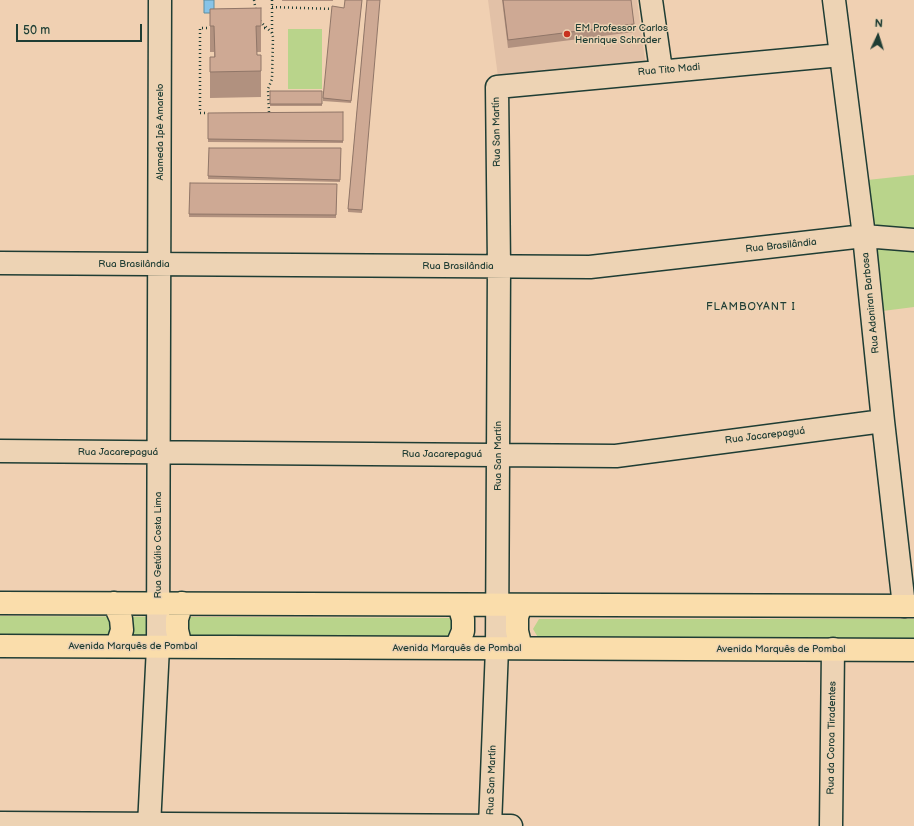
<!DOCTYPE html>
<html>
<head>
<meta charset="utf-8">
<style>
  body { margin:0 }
  #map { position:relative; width:914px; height:826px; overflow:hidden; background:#f0d0b2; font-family:"Balsamiq Sans",sans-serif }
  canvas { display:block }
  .north { position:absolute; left:858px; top:16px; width:40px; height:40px; -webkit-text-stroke:3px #edd3b4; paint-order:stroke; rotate:4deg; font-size:11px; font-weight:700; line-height:16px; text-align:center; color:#1f3d34 }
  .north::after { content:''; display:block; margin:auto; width:14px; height:18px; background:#1f3d34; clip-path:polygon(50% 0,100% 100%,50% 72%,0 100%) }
  .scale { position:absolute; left:16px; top:24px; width:126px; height:18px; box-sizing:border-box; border:2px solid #1f3d34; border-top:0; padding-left:5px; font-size:12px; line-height:14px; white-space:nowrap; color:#1f3d34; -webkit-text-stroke:3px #edd3b4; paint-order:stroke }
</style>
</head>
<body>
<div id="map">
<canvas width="914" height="826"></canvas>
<div class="north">N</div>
<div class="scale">50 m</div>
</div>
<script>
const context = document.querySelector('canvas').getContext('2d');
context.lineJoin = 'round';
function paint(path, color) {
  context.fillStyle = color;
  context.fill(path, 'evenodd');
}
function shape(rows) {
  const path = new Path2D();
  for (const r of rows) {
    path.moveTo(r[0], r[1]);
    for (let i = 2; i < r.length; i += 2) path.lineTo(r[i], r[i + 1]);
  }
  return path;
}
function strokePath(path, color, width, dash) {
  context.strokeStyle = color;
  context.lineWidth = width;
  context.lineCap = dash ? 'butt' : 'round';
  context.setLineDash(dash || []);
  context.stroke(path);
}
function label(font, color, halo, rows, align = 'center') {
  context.font = font + ' "Balsamiq Sans",sans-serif';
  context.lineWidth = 3;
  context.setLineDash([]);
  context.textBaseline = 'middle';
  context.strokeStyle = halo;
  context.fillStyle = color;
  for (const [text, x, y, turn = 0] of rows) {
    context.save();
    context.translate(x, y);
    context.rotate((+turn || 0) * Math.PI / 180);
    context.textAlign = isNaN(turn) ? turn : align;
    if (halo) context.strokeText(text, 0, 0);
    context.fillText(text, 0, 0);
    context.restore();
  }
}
paint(shape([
  [488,0,637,0,646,67,499,85]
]), '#e2c1a7');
paint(shape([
  [288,29,322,29,322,89,288,89],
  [914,175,914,307,875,312,858,181],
  [0,616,451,618,458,629,451,639,0,637],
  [539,619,914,619,914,642,539,639,533,629]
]), '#b9d48b');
const water = shape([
  [204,0,214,0,214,13,204,13,204,0]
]);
paint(water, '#87c3e7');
strokePath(water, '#5d8d9f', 1);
const minor = shape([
  [651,0,661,70],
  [834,0,864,236,883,421,904,606],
  [0,263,590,267,864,236,914,240],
  [0,451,616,456,883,421],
  [0,823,511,826],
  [149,826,158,647,160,0],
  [490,826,497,648,499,266,497,87,841,55],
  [831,826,833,649]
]);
const major = shape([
  [0,603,914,606],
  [114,603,121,619,122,630,117,646],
  [0,646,914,650],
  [181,647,177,630,177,619,182,603],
  [456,648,463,631,463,619,459,605],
  [521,648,517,631,517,617,521,605]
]);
strokePath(minor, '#1f3d34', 25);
strokePath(major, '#1f3d34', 25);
strokePath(shape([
  [254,0,256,11],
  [272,0,272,33],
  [272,7,333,9],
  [260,21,272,33,273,37,272,79,268,89,269,113],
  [260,28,267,28],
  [205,113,200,113,200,28,213,28]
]), '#1f3d34', 2.5, [1, 3]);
strokePath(minor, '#edd3b4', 22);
strokePath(major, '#faddab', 22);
paint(shape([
  [282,0,333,0,333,1,282,1],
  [362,0,351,103,323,101,323,98,344,8],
  [367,0,362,213,348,212,348,209],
  [502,0,631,0,634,24,634,32,508,48],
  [261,8,261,52,257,52,257,55,261,55,261,97,210,98,210,57,214,57,214,52,210,52,210,9],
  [270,91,322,91,322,106,270,106],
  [343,112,343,143,208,142,208,113],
  [209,148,341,148,340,182,208,179],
  [190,183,337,184,336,218,189,217]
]), '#b1917f');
const building = shape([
  [345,0,362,0,351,101,323,98,332,6,344,8,345,0],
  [367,0,380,0,362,210,348,209,367,0],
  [503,0,631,0,634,24,508,40,503,0],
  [261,8,261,26,256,26,257,55,261,55,261,71,210,72,210,57,215,57,214,26,210,26,210,9,261,8],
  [270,91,322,91,322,104,270,104,270,91],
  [343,112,343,141,208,139,208,113,343,112],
  [209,148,341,148,340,180,208,176,209,148],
  [190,183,337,184,336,215,189,214,190,183]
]);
paint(building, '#cea994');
strokePath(building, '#907668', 1);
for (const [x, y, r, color] of [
  [567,34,4,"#c8321e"]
]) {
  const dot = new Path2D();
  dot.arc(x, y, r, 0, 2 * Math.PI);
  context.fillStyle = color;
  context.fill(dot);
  strokePath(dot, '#edd3b4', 1.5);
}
label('10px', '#1f3d34', '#edd3b4', [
  ["EM Professor Carlos",575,28],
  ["Henrique Schrader",575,40]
], 'left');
label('10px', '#1f3d34', '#edd3b4', [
  ["Rua Tito Madi",669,70,-5],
  ["Alameda Ipê Amarelo",160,132,-90],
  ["Rua San Martín",497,132,-91],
  ["Rua Brasilândia",781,246,-6],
  ["Rua Brasilândia",134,264],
  ["Rua Brasilândia",458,266],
  ["Rua Adoniran Barbosa",871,303,-96],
  ["Rua Jacarepaguá",765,436,-7],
  ["Rua Jacarepaguá",118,452],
  ["Rua Jacarepaguá",442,454],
  ["Rua San Martín",498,456,-90],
  ["Rua Getúlio Costa Lima",158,545,-90],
  ["Avenida Marquês de Pombal",133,646],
  ["Avenida Marquês de Pombal",457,648],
  ["Avenida Marquês de Pombal",781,649],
  ["Rua da Coroa Tiradentes",832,738,-89],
  ["Rua San Martín",492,780,-88]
]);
context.letterSpacing = '1px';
label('11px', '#1f3d34', '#edd3b4', [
  ["FLAMBOYANT I",751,307]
]);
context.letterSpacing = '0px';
</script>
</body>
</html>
